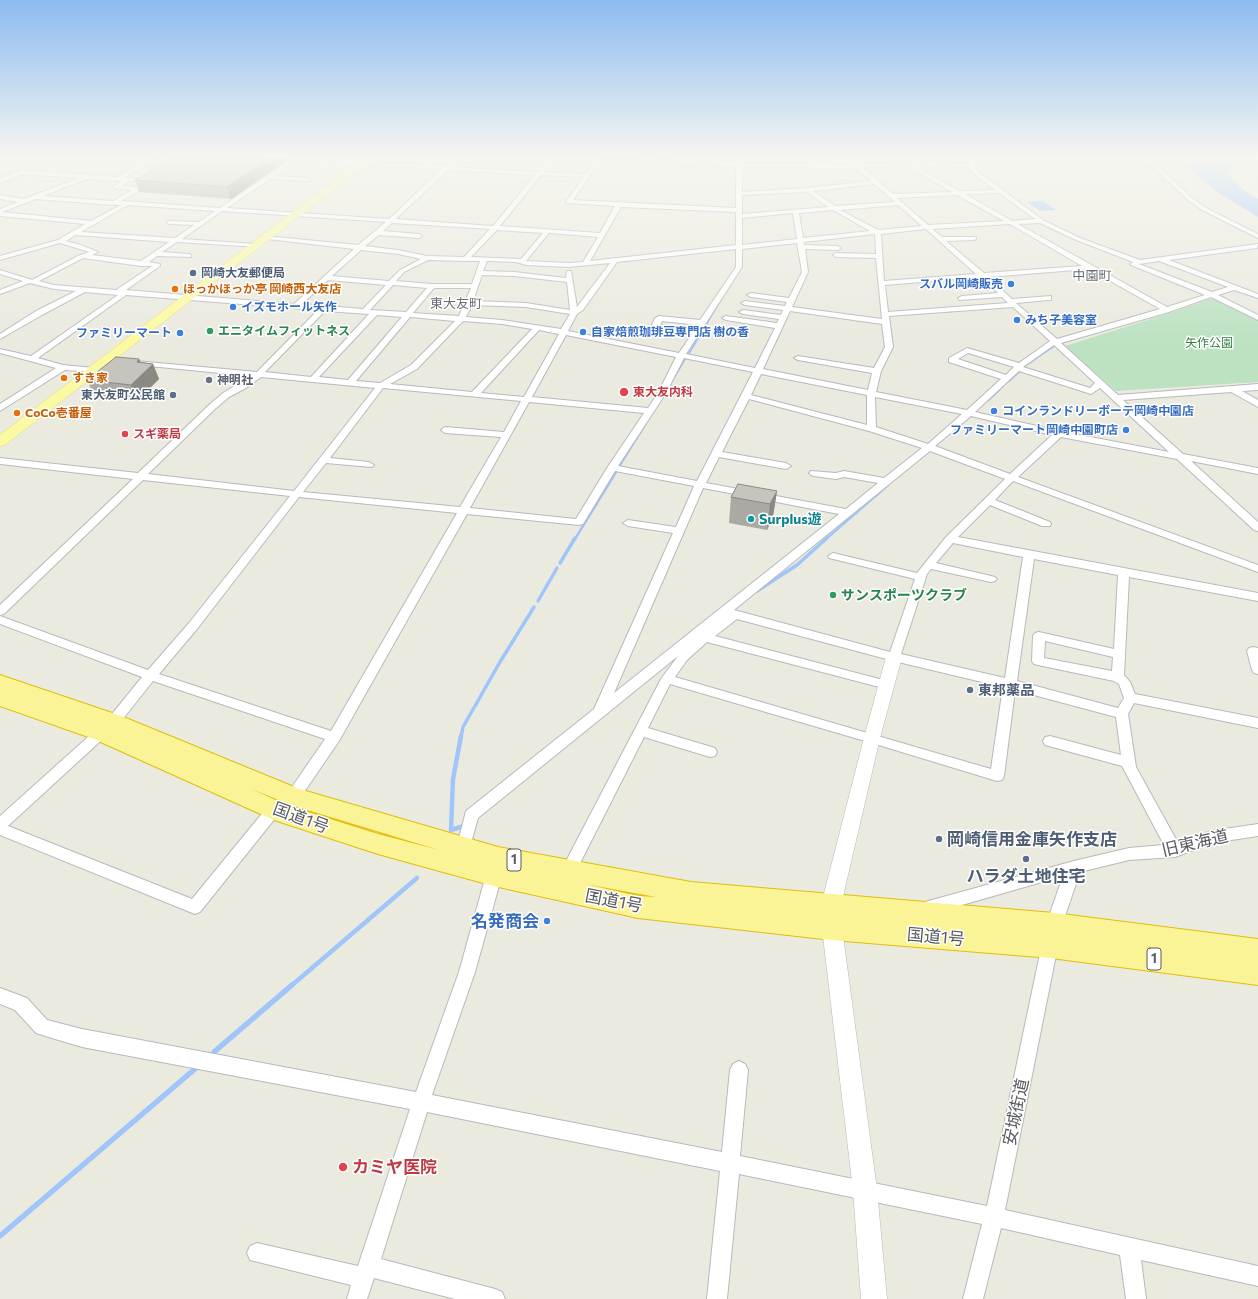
<!DOCTYPE html>
<html>
<head>
<meta charset="utf-8">
<style>
  body { margin:0 }
  canvas { display:block; background:#ebeadf }
</style>
</head>
<body>
<canvas width="1258" height="1299"></canvas>
<script>
const context = document.querySelector('canvas').getContext('2d');
context.lineJoin = 'round';
function paint(path, color) {
  context.fillStyle = color;
  context.fill(path, 'evenodd');
}
function shape(rows) {
  const path = new Path2D();
  for (const r of rows) {
    path.moveTo(r[0], r[1]);
    for (let i = 2; i < r.length; i += 2) path.lineTo(r[i], r[i + 1]);
  }
  return path;
}
function strokePath(path, color, width, dash) {
  context.strokeStyle = color;
  context.lineWidth = width;
  context.lineCap = dash ? 'butt' : 'round';
  context.setLineDash(dash || []);
  context.stroke(path);
}
function label(font, color, halo, rows, align = 'center') {
  context.font = font + ' Commissioner,"Noto Sans JP",sans-serif';
  context.lineWidth = 3;
  context.setLineDash([]);
  context.textBaseline = 'middle';
  context.strokeStyle = halo;
  context.fillStyle = color;
  for (const [text, x, y, turn = 0] of rows) {
    context.save();
    context.translate(x, y);
    context.rotate((+turn || 0) * Math.PI / 180);
    context.textAlign = isNaN(turn) ? turn : align;
    if (halo) context.strokeText(text, 0, 0);
    context.fillText(text, 0, 0);
    context.restore();
  }
}
paint(shape([
  [1212,298,1258,321,1258,382,1116,391,1065,346,1173,312]
]), '#bce2c2');
paint(shape([
  [1204,158,1248,158,1226,172,1243,190,1258,199,1258,217,1219,193,1186,167],
  [1043,201,1056,210,1040,211,1027,202]
]), '#9fc5fb');
strokePath(shape([
  [900,158,910,164]
]), '#9fc5fb', 1.5);
strokePath(shape([
  [688,355,723,296],
  [1025,366,1054,346],
  [672,381,685,359],
  [1009,381,1020,371]
]), '#9fc5fb', 2);
strokePath(shape([
  [988,400,999,390],
  [618,468,646,423],
  [575,539,616,472],
  [826,539,888,485]
]), '#9fc5fb', 2.5);
strokePath(shape([
  [560,563,575,538],
  [757,591,797,565,827,538],
  [538,601,557,568],
  [461,737,463,727,500,662,534,607]
]), '#9fc5fb', 3.5);
strokePath(shape([
  [461,736,453,779,451,830,464,826],
  [291,986,417,878]
]), '#9fc5fb', 4.5);
strokePath(shape([
  [214,1052,292,985],
  [0,1236,196,1068]
]), '#9fc5fb', 5.5);
const minor = shape([
  [151,158,158,158,124,178,152,179,154,180,154,182,121,201,220,208,293,158,299,158,274,176,308,178,310,179,310,181,270,179,227,208,389,219,442,169,363,165,360,163,361,162,445,166,453,158,459,158,451,167,538,172,548,158,553,158,543,172,586,174,597,158,602,158,573,200,736,208,736,166,691,165,603,158,736,162,736,158,742,158,742,163,853,165,846,158,852,158,860,165,919,161,968,164,969,158,973,158,974,166,976,170,1043,220,1080,238,1140,260,1258,244,1257,248,1169,260,1258,294,1258,298,1234,290,1218,295,1258,315,1258,320,1211,297,1169,312,1061,343,1118,395,1258,384,1258,390,1242,391,1258,400,1258,407,1231,392,1123,400,1183,454,1258,468,1258,474,1191,461,1258,522,1258,531,1254,530,1177,459,1061,437,1018,477,1258,565,1258,572,1013,481,995,500,1050,522,1051,524,1050,526,1042,526,990,505,958,537,1258,593,1258,601,1129,577,1124,675,1130,682,1135,694,1258,718,1258,728,1134,703,1128,714,1136,767,1178,843,1211,831,1258,824,1258,836,1212,843,1175,857,1129,860,1080,872,1062,925,1005,1210,1258,1266,1258,1286,1141,1260,1146,1299,1126,1299,1120,1255,1001,1228,983,1299,963,1299,982,1224,739,1174,727,1299,707,1299,720,1171,427,1112,381,1259,495,1289,502,1292,505,1299,455,1299,374,1278,367,1299,347,1299,351,1285,250,1260,247,1253,250,1246,257,1243,358,1266,410,1109,82,1047,42,1035,36,1033,15,1010,0,1004,0,988,27,998,47,1020,82,1029,416,1092,459,972,486,875,489,870,494,869,499,870,502,875,475,972,432,1095,722,1152,730,1070,733,1064,739,1061,745,1064,748,1070,740,1156,987,1206,1046,925,1063,876,927,915,921,913,919,908,921,903,1074,861,1129,848,1164,845,1122,766,1045,745,1043,741,1045,737,1050,736,1121,755,1116,717,1015,690,1004,776,1002,780,997,781,872,743,670,684,648,728,715,748,717,752,715,756,710,757,644,737,574,875,569,876,564,875,561,870,564,865,661,679,678,656,478,818,469,850,464,852,459,850,457,846,466,811,594,709,673,533,628,526,623,523,628,520,676,527,694,486,615,471,583,524,579,525,467,514,339,741,287,817,282,819,277,816,200,912,195,914,190,912,0,835,0,816,108,719,142,677,0,624,0,616,148,670,189,623,290,496,143,480,4,614,0,615,0,605,133,479,0,464,0,458,138,473,209,405,223,393,251,376,139,365,135,363,136,361,257,372,318,310,126,295,38,358,63,365,94,368,98,370,97,372,65,370,0,411,0,404,56,368,0,353,0,349,31,356,118,295,85,292,42,315,0,339,0,334,36,311,76,291,54,289,30,283,0,294,0,290,23,281,0,274,0,270,32,280,78,256,89,252,60,243,0,260,0,256,58,240,85,224,0,216,0,209,18,202,0,199,0,195,24,199,79,178,22,174,0,183,0,179,21,170,117,177,151,158],
  [906,165,952,192,893,194,863,168,906,165],
  [913,165,969,167,972,172,995,190,959,191,913,165],
  [742,166,857,169,871,181,808,188,742,192,742,166],
  [448,170,535,175,493,226,396,219,448,170],
  [541,175,584,177,566,202,567,203,615,206,600,233,500,226,541,175],
  [86,179,122,181,114,186,114,188,132,190,113,201,43,196,86,179],
  [129,181,146,182,137,187,122,186,129,181],
  [874,184,895,202,835,206,813,191,874,184],
  [807,192,828,207,742,214,742,195,807,192],
  [999,193,1035,219,1012,221,965,194,999,193],
  [957,195,1004,221,928,225,897,198,957,195],
  [36,199,113,205,121,205,91,221,2,212,36,199],
  [128,205,215,211,199,222,167,221,167,223,169,224,194,225,175,238,81,232,128,205],
  [898,205,922,226,878,230,840,210,898,205],
  [621,207,736,212,736,245,590,261,621,207],
  [833,210,870,231,803,238,799,213,833,210],
  [222,211,386,222,358,245,265,236,264,237,267,239,354,249,294,304,126,290,160,266,160,264,149,262,157,256,191,257,191,255,189,254,162,252,177,242,258,247,258,245,256,244,182,239,222,211],
  [793,213,797,239,742,245,742,218,793,213],
  [392,223,490,229,464,257,427,256,398,250,365,246,379,235,419,238,422,236,419,234,383,231,392,223],
  [1040,223,1076,240,1133,262,1130,264,1131,265,1205,295,1167,307,1018,224,1040,223],
  [1010,224,1082,266,984,273,946,241,974,240,976,239,976,237,942,237,932,229,1010,224],
  [926,229,976,274,884,281,881,234,926,229],
  [497,230,543,233,521,259,471,257,497,230],
  [549,233,598,237,583,262,569,263,526,261,549,233],
  [875,234,876,254,836,253,833,255,836,257,876,258,882,319,792,307,808,272,805,249,838,250,841,248,838,246,804,245,804,242,875,234],
  [75,235,169,242,141,261,92,255,98,252,81,245,66,241,75,235],
  [797,243,802,272,789,298,751,293,747,295,751,297,787,302,785,306,745,301,741,303,745,305,783,310,781,315,743,310,739,312,743,314,779,319,777,323,726,316,722,318,726,320,775,328,755,368,686,354,742,267,742,249,797,243],
  [736,249,736,267,700,320,659,316,655,318,651,327,652,329,692,334,679,353,568,331,577,314,583,310,617,262,736,249],
  [361,250,398,254,421,259,400,270,389,281,332,276,361,250],
  [83,258,141,266,152,266,116,290,54,285,39,281,83,258],
  [428,260,466,261,480,261,472,284,432,284,396,281,404,272,428,260],
  [487,261,516,262,526,265,569,267,610,263,577,307,571,271,567,271,566,278,514,272,483,271,487,261],
  [1159,261,1228,287,1212,292,1139,264,1159,261],
  [1089,269,1160,309,1057,339,1016,303,1048,300,1051,300,1051,296,1012,299,988,277,1089,269],
  [482,275,514,276,567,282,570,310,526,303,473,301,482,275],
  [981,277,998,293,962,296,958,298,959,300,1002,297,1008,303,888,312,885,285,981,277],
  [328,280,386,285,363,309,302,304,328,280],
  [393,285,427,288,406,312,370,310,393,285],
  [434,288,471,288,459,316,413,313,434,288],
  [472,305,526,307,570,314,561,329,502,320,466,317,472,305],
  [1013,307,1050,341,1019,363,967,348,949,358,949,362,1001,379,967,410,876,392,881,371,893,347,889,316,1013,307],
  [325,311,369,314,311,377,265,372,325,311],
  [790,311,882,324,885,347,874,368,798,356,794,358,798,360,872,373,868,390,763,369,790,311],
  [377,315,402,317,348,380,319,377,377,315],
  [410,317,455,321,411,365,380,383,356,381,410,317],
  [463,321,502,324,532,329,472,392,390,384,417,369,463,321],
  [662,321,698,325,694,330,660,325,662,321],
  [539,330,559,334,524,397,481,393,539,330],
  [566,335,676,357,658,393,648,408,532,397,566,335],
  [1054,345,1095,383,1090,388,1023,367,1054,345],
  [968,353,1014,367,1006,375,958,359,968,353],
  [684,358,753,372,697,481,618,466,666,393,684,358],
  [1019,371,1091,394,1100,388,1169,452,1059,431,975,412,1019,371],
  [761,374,867,395,867,425,751,395,761,374],
  [261,377,375,388,294,491,148,474,215,409,229,397,246,388,261,377],
  [383,388,521,401,504,432,445,427,441,430,445,433,501,437,460,507,303,492,326,463,372,467,374,465,369,462,330,458,383,388],
  [875,397,962,414,928,444,876,427,875,397],
  [749,399,869,431,922,448,884,478,844,471,836,473,811,471,809,473,811,475,814,476,836,479,844,477,878,483,846,509,706,483,719,457,786,469,791,466,786,463,722,452,749,399],
  [529,402,644,413,607,468,576,519,470,508,529,402],
  [971,416,1052,435,1010,474,935,446,971,416],
  [930,451,1005,479,946,537,917,573,833,553,828,556,829,558,915,579,890,652,734,610,930,451],
  [703,488,839,514,614,693,703,488],
  [299,497,457,513,331,731,159,674,197,629,299,497],
  [953,543,1023,557,1005,678,901,654,927,574,931,569,991,582,995,581,997,579,995,577,991,576,936,563,953,543],
  [1034,559,1118,575,1114,649,1039,632,1035,633,1033,636,1032,661,1034,664,1038,665,1114,681,1119,684,1124,698,1118,708,1017,681,1034,559],
  [737,619,894,661,1003,687,991,769,675,677,687,660,707,642,887,689,891,688,893,685,891,682,887,681,715,636,737,619],
  [1045,641,1113,657,1112,671,1044,658,1045,641],
  [153,681,325,739,279,806,274,803,269,805,192,899,8,826,118,725,153,681],
  [1139,158,1146,158,1158,166,1192,198,1206,208,1258,234,1258,238,1202,210,1188,200,1154,168,1139,158],
  [1253,647,1258,648,1258,674,1254,673,1252,670,1247,651,1249,648,1253,647]
]);
const tertiary = shape([
  [285,158,325,158,363,161,366,163,363,165,288,160,285,158],
  [894,652,899,653,902,657,880,738,841,905,842,928,877,1190,887,1299,861,1299,853,1190,822,928,821,905,864,738,886,657,889,653,894,652]
]);
const primary = shape([
  [364,158,374,158,5,445,0,446,0,435,364,158]
]);
const trunk = shape([
  [0,675,121,716,299,789,498,847,691,882,1054,913,1258,939,1258,985,1051,958,832,940,638,918,494,886,378,854,274,820,94,739,0,706,0,690,13,695,0,690,0,675],
  [251,789,294,806,439,850,378,834,289,806,251,789],
  [585,884,656,897,638,896,585,884]
]);
strokePath(minor, '#b7b9be', 2);
strokePath(tertiary, '#b7b9be', 1);
strokePath(primary, '#ebd859', 1);
strokePath(trunk, '#e1be09', 2);
paint(minor, '#fff');
paint(tertiary, '#fff');
paint(primary, '#fbfaa4');
paint(trunk, '#faf496');
paint(shape([
  [286,161,231,199,139,192,135,180],
  [139,359,141,362,153,364,159,379,137,401,94,395,87,380],
  [777,491,773,516,767,530,729,523,731,497]
]), '#aaa9a3');
paint(shape([
  [270,158,286,158,286,161,231,199,227,187],
  [139,359,144,372,153,364,159,379,137,401,131,385,137,362],
  [777,491,773,516,767,530,770,504]
]), '#8b8984');
const building = shape([
  [172,158,270,158,227,187,135,180,151,171,152,169,172,158],
  [116,357,139,359,137,362,153,364,131,385,87,380,116,357],
  [738,484,777,491,770,504,731,497,738,484]
]);
paint(building, '#c6c4bd');
strokePath(building, '#8b8984', 1);
const sky = context.createLinearGradient(0, 0, 0, 340);
sky.addColorStop(0, '#8bbbf0');
sky.addColorStop(0.46, '#f6f6f1');
sky.addColorStop(1, '#f6f6f100');
context.fillStyle = sky;
context.fillRect(0, 0, 1258, 340);
for (const [x, y, r, color] of [
  [193,273,4,"#5c6f8a"],
  [1011,284,4,"#3f7fe0"],
  [175,289,4,"#e8710a"],
  [233,307,4,"#3f7fe0"],
  [1017,320,4,"#3f7fe0"],
  [210,331,4,"#2e9e5b"],
  [583,332,4,"#3f7fe0"],
  [180,333,4,"#3f7fe0"],
  [64,378,4,"#e8710a"],
  [209,380,4,"#6b7280"],
  [624,392,5,"#e0444e"],
  [173,395,4,"#5c6f8a"],
  [994,411,4,"#3f7fe0"],
  [17,413,4,"#e8710a"],
  [1126,430,4,"#3f7fe0"],
  [125,434,4,"#e0444e"],
  [751,519,4,"#0f9aa8"],
  [833,595,4,"#2e9e5b"],
  [970,690,4,"#5c6f8a"],
  [939,839,4,"#5c6f8a"],
  [1026,859,4,"#5c6f8a"],
  [547,921,4,"#3f7fe0"],
  [343,1167,5,"#e0444e"]
]) {
  const dot = new Path2D();
  dot.arc(x, y, r, 0, 2 * Math.PI);
  context.fillStyle = color;
  context.fill(dot);
  strokePath(dot, '#fff', 1.5);
}
label('bold 12px', '#4e5e75', '#fff', [
  ["岡崎大友郵便局",201,273],
  ["東大友町公民館",165,395,"right"]
], 'left');
label('bold 12px', '#366cbe', '#fff', [
  ["スバル岡崎販売",1003,284,"right"],
  ["イズモホール矢作",241,307],
  ["みち子美容室",1025,320],
  ["自家焙煎珈琲豆専門店 樹の香",591,332],
  ["ファミリーマート",172,333,"right"],
  ["コインランドリーボーテ岡崎中園店",1002,411],
  ["ファミリーマート岡崎中園町店",1118,430,"right"]
], 'left');
label('bold 12px', '#c56008', '#fff', [
  ["ほっかほっか亭 岡崎西大友店",183,289],
  ["すき家",72,378],
  ["CoCo壱番屋",25,413]
], 'left');
label('bold 12px', '#27864d', '#fff', [
  ["エニタイムフィットネス",218,331]
], 'left');
label('12px', '#378045', '#fff', [
  ["矢作公園",1209,343]
]);
label('bold 12px', '#5b616d', '#fff', [
  ["神明社",217,380]
], 'left');
label('bold 12px', '#be3a42', '#fff', [
  ["東大友内科",633,392],
  ["スギ薬局",133,434]
], 'left');
label('13px', '#696c72', '#fff', [
  ["中園町",1092,276],
  ["東大友町",456,304]
]);
for (const [x, y, w] of [
  [514,860,14],
  [1154,959,14]
]) {
  const box = new Path2D();
  box.roundRect(x - w / 2, y - 11, w, 22, 3);
  context.fillStyle = '#fff';
  context.fill(box);
  strokePath(box, '#585b60', 1);
}
label('bold 13px', '#585b60', null, [
  ["1",514,860],
  ["1",1154,959]
]);
label('bold 14px', '#0d838f', '#fff', [
  ["Surplus遊",759,519]
], 'left');
label('bold 14px', '#27864d', '#fff', [
  ["サンスポーツクラブ",841,595]
], 'left');
label('bold 14px', '#4e5e75', '#fff', [
  ["東邦薬品",978,690]
], 'left');
label('17px', '#585b60', '#fff', [
  ["国道1号",301,818,20],
  ["旧東海道",1195,843,-13],
  ["国道1号",614,901,11],
  ["国道1号",936,937,5],
  ["安城街道",1016,1112,-78]
]);
label('bold 17px', '#4e5e75', '#fff', [
  ["岡崎信用金庫矢作支店",947,839],
  ["ハラダ土地住宅",1026,876,"center"]
], 'left');
label('bold 17px', '#366cbe', '#fff', [
  ["名発商会",539,921]
], 'right');
label('bold 17px', '#be3a42', '#fff', [
  ["カミヤ医院",352,1167]
], 'left');
</script>
</body>
</html>
